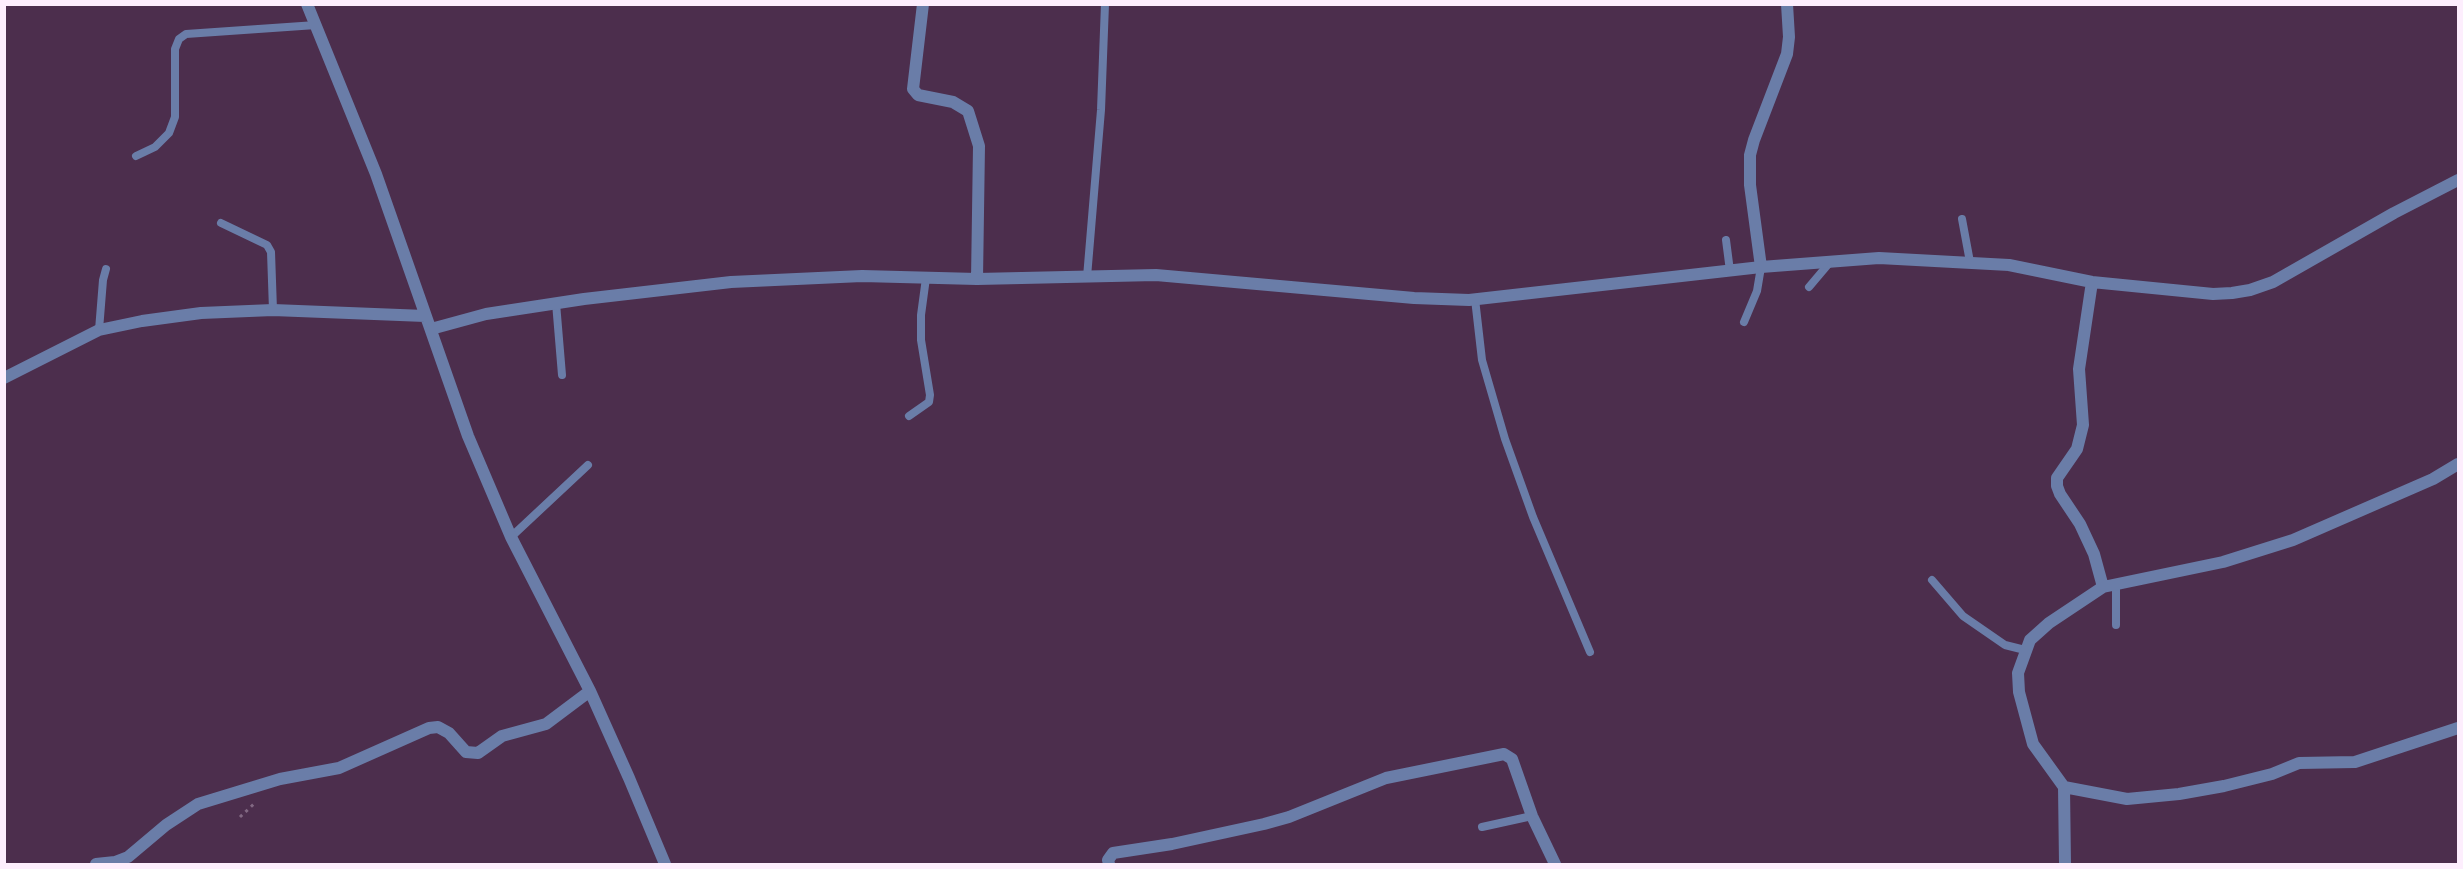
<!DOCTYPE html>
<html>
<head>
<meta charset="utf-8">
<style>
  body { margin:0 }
  #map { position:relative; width:2463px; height:869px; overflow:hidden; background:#4c2e4d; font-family:Mulish,sans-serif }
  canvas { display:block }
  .frame { position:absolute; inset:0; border:6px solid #fdeefd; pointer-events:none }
</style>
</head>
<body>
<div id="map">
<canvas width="2463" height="869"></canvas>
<div class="frame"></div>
</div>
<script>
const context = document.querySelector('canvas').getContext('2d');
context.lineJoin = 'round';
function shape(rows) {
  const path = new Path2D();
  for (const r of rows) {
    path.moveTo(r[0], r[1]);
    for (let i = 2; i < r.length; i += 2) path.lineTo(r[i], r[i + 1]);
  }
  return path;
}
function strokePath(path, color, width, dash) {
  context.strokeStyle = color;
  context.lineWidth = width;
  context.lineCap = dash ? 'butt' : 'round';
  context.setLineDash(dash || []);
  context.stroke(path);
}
strokePath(shape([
  [240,817,255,803]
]), '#826983', 3, [3, 4.5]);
strokePath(shape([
  [136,156,155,147,169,133,175,117,175,49,179,39,186,34,316,25],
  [1962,219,1970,262],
  [221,223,267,245,271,252,273,310],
  [1726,240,1730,271],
  [1087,277,1101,110,1105,4],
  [1809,287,1831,261],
  [1475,299,1482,360,1505,439,1533,517,1590,652],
  [556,303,562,375],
  [1744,322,1757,291,1761,267],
  [99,330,103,280,106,269],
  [909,416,929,402,930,395,921,340,921,315,926,278],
  [511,537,588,465],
  [1932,580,1963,616,2005,645,2025,650],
  [2116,625,2116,583],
  [1482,827,1532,816]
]), '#6a7da8', 8);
strokePath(shape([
  [307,4,376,174,468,436,511,537,590,691,629,778,665,864],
  [923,4,913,89,918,95,953,102,968,111,979,146,977,279],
  [1761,267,1750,185,1750,155,1754,140,1787,54,1789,37,1787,4],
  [2092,282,2079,369,2083,425,2077,449,2057,478,2057,486,2060,494,2080,524,2094,554,2103,587],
  [431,329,486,314,584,299,731,282,862,276,977,279,1156,275,1414,298,1469,300,1761,267,1879,258,2009,265,2092,282,2213,294,2232,293,2250,290,2273,282,2394,213,2458,180],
  [4,378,99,330,142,321,201,313,273,310,425,316],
  [2064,787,2127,799,2179,794,2224,786,2272,774,2299,763,2355,762,2458,728],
  [96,864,115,862,128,857,166,825,198,804,280,779,339,768,429,728,438,727,449,733,466,752,478,753,502,736,546,724,590,691],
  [1109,864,1108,860,1113,853,1172,844,1264,824,1289,817,1386,778,1504,754,1512,759,1532,816,1555,864],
  [2065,864,2064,787,2033,744,2019,692,2018,673,2030,640,2049,623,2103,587,2223,562,2293,540,2433,479,2458,464]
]), '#6a7da8', 12);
</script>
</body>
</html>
